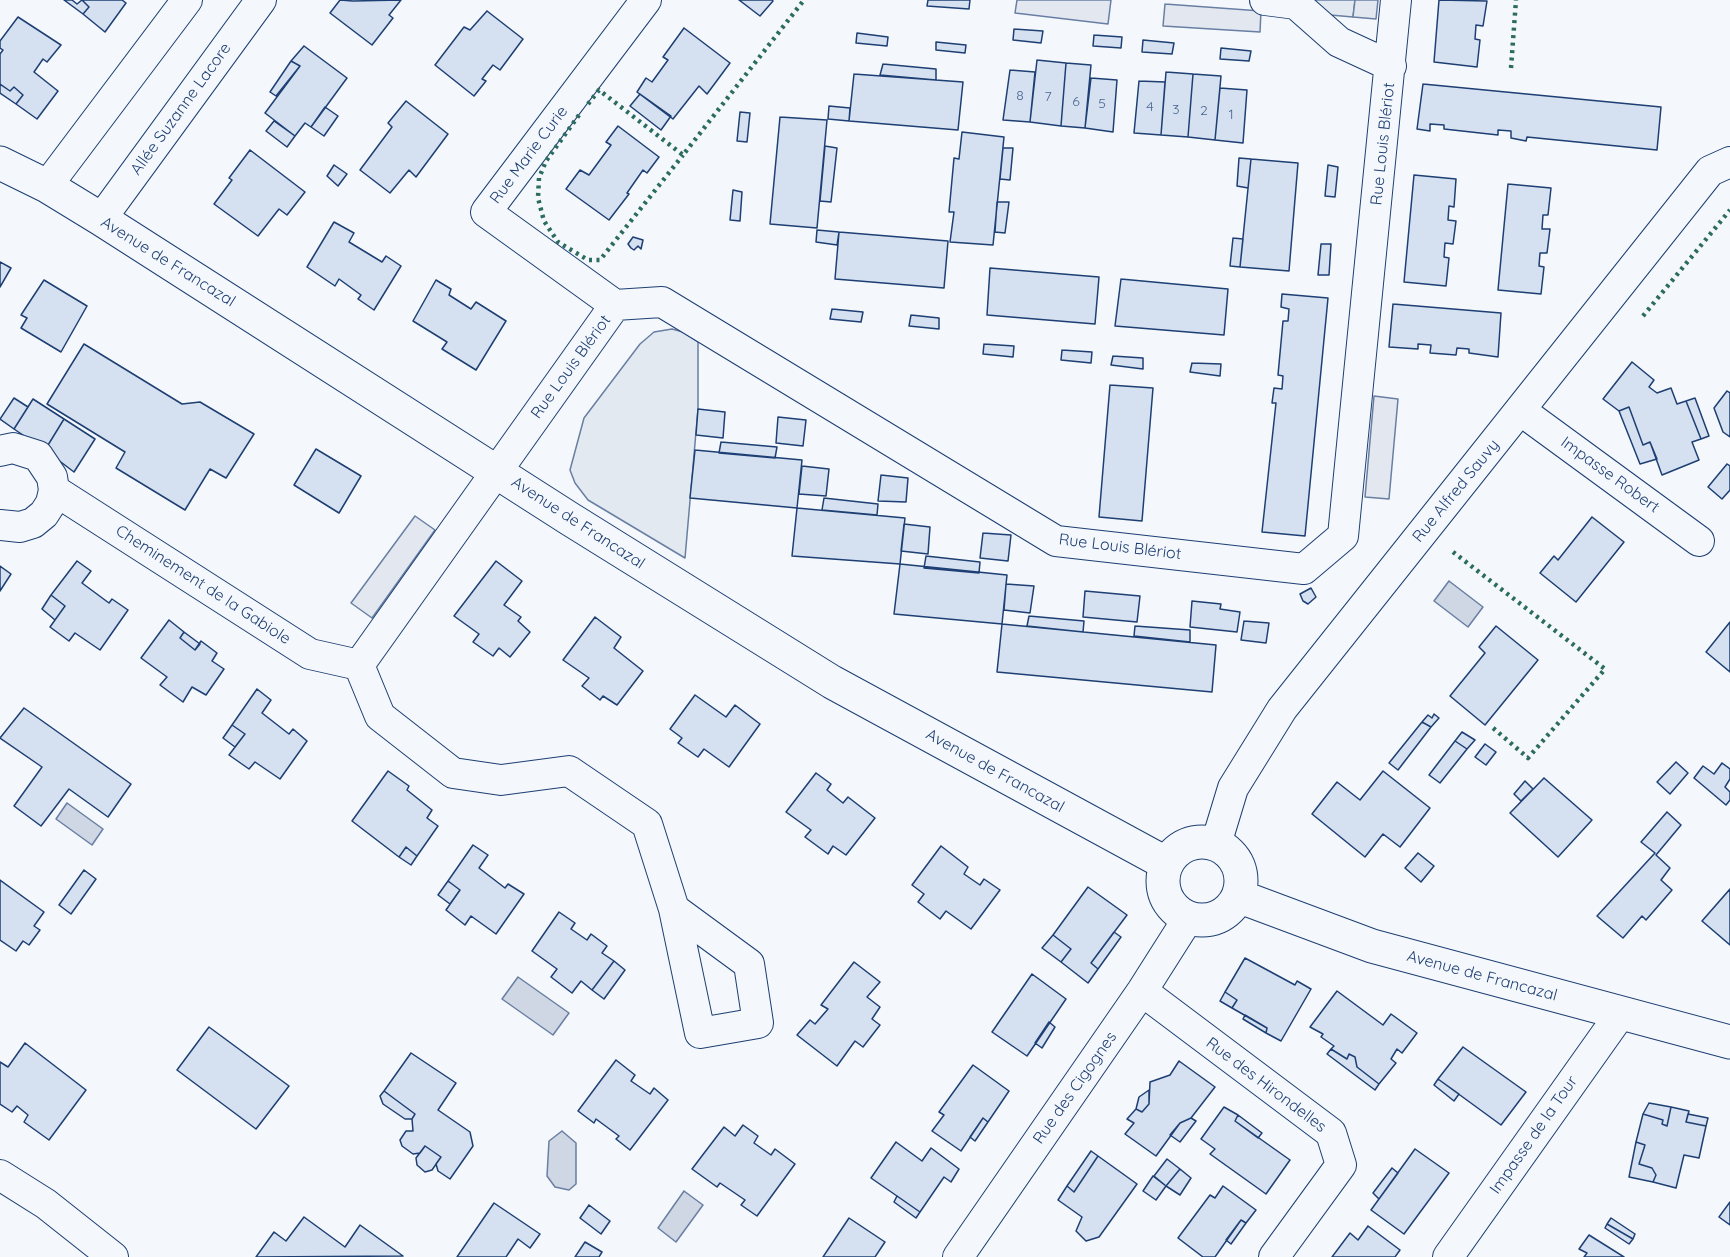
<!DOCTYPE html>
<html>
<head>
<meta charset="utf-8">
<style>
  body { margin:0 }
  canvas { display:block; background:#f4f7fb }
</style>
</head>
<body>
<canvas width="1730" height="1257"></canvas>
<script>
const context = document.querySelector('canvas').getContext('2d');
context.lineJoin = 'round';
function paint(path, color) {
  context.fillStyle = color;
  context.fill(path, 'evenodd');
}
function shape(rows) {
  const path = new Path2D();
  for (const r of rows) {
    if (r.length === 3) {
      path.moveTo(r[0] + r[2], r[1]);
      path.arc(r[0], r[1], r[2], 0, 2 * Math.PI);
      continue;
    }
    path.moveTo(r[0], r[1]);
    for (let i = 2; i < r.length; i += 2) path.lineTo(r[i], r[i + 1]);
  }
  return path;
}
function strokePath(path, color, width, dash) {
  context.strokeStyle = color;
  context.lineWidth = width;
  context.lineCap = dash ? 'butt' : 'round';
  context.setLineDash(dash || []);
  context.stroke(path);
}
function label(font, color, halo, rows, align = 'center') {
  context.font = font + ' Quicksand,sans-serif';
  context.lineWidth = 4.5;
  context.setLineDash([]);
  context.textBaseline = 'middle';
  context.strokeStyle = halo;
  context.fillStyle = color;
  for (const [text, x, y, turn = 0] of rows) {
    context.save();
    context.translate(x, y);
    context.rotate((+turn || 0) * Math.PI / 180);
    context.textAlign = isNaN(turn) ? turn : align;
    if (halo) context.strokeText(text, 0, 0);
    context.fillText(text, 0, 0);
    context.restore();
  }
}
const green = shape([
  [1300,0,1355,0,1353,17,1330,15,1300,0],
  [672,329,683,332,698,342,698,409,685,558,588,500,575,483,570,470,584,418,640,344,654,332,672,329]
]);
paint(green, '#e3e9f0');
strokePath(green, '#687fa3', 1.5);
const parking = shape([
  [1017,0,1111,0,1108,24,1015,13,1017,0],
  [1355,0,1378,0,1376,19,1353,17,1355,0],
  [1165,4,1261,11,1260,32,1163,26,1165,4],
  [1374,396,1398,399,1389,499,1365,497,1374,396],
  [415,516,435,530,372,618,351,603,415,516]
]);
paint(parking, '#e3e8f0');
strokePath(parking, '#687fa3', 1.5);
const water = shape([
  [1449,581,1483,607,1468,627,1434,601,1449,581],
  [67,803,103,829,92,845,56,819,67,803],
  [518,977,569,1013,553,1035,502,999,518,977],
  [562,1131,576,1143,576,1184,569,1190,555,1187,547,1176,549,1141,562,1131],
  [684,1191,703,1205,676,1242,658,1228,684,1191]
]);
paint(water, '#cfd7e4');
strokePath(water, '#687fa3', 1.5);
const building = shape([
  [64,0,72,0,77,4,82,0,89,7,83,14,64,0],
  [82,0,122,0,126,3,105,32,83,14,89,7,82,0],
  [340,0,353,1,401,0,389,15,393,18,372,45,330,13,340,0],
  [739,0,772,0,773,1,760,16,739,0],
  [928,0,970,0,969,9,927,6,928,0],
  [1439,0,1487,1,1483,26,1476,25,1475,39,1480,40,1477,67,1434,62,1439,0],
  [487,11,523,39,500,70,493,65,482,79,486,81,474,96,435,65,464,27,470,30,487,11],
  [18,17,61,45,47,62,43,59,34,72,58,91,37,119,16,104,23,95,14,87,10,91,0,84,0,54,3,50,0,48,0,41,18,17],
  [684,28,730,63,707,94,699,86,673,119,637,92,646,78,652,82,668,60,663,57,684,28],
  [1014,29,1043,31,1041,43,1013,40,1014,29],
  [857,33,888,37,887,46,856,43,857,33],
  [1094,35,1122,37,1121,48,1093,46,1094,35],
  [1143,40,1174,43,1172,54,1142,52,1143,40],
  [936,42,966,45,965,53,936,50,936,42],
  [304,46,347,78,311,127,305,123,295,136,265,113,300,66,291,61,304,46],
  [1221,48,1251,51,1249,61,1220,59,1221,48],
  [1037,60,1066,63,1061,126,1030,122,1037,60],
  [291,61,300,66,276,96,270,92,291,61],
  [1066,63,1091,65,1085,128,1061,126,1066,63],
  [883,64,936,69,936,80,880,75,883,64],
  [1010,70,1035,72,1030,122,1003,120,1010,70],
  [1166,72,1193,74,1188,137,1161,135,1166,72],
  [854,74,963,82,958,130,849,121,854,74],
  [1193,74,1221,76,1215,140,1188,137,1193,74],
  [1091,78,1117,80,1113,132,1085,128,1091,78],
  [1139,81,1165,82,1161,135,1134,133,1139,81],
  [0,84,10,91,14,87,23,95,16,104,0,93,0,84],
  [1423,84,1661,107,1657,150,1527,137,1526,141,1511,138,1511,131,1498,130,1498,135,1444,129,1444,125,1430,124,1430,131,1417,129,1423,84],
  [1220,88,1247,90,1243,143,1215,140,1220,88],
  [640,94,671,116,661,130,630,106,640,94],
  [406,101,448,134,416,177,409,170,390,193,360,170,392,127,388,123,406,101],
  [829,106,850,108,849,121,828,119,829,106],
  [325,107,338,116,324,136,311,127,325,107],
  [740,112,750,113,747,142,737,141,740,112],
  [780,117,827,120,817,228,770,224,780,117],
  [274,121,295,136,287,147,266,131,274,121],
  [618,126,659,157,647,173,643,170,627,193,629,194,609,220,566,189,580,170,589,175,611,145,606,142,618,126],
  [962,132,1004,137,993,245,950,242,954,212,949,212,954,158,959,159,962,132],
  [825,146,837,148,831,202,820,201,825,146],
  [1003,148,1013,148,1010,180,1000,179,1003,148],
  [250,150,305,192,287,215,279,209,258,236,214,204,232,180,229,178,250,150],
  [1239,158,1251,159,1248,188,1237,186,1239,158],
  [1251,159,1298,163,1289,271,1240,267,1251,159],
  [334,165,347,174,338,186,327,176,334,165],
  [1328,165,1338,167,1335,197,1325,196,1328,165],
  [1414,175,1456,179,1454,207,1449,206,1448,220,1456,221,1453,244,1445,243,1444,257,1449,258,1446,286,1404,282,1414,175],
  [1508,184,1551,188,1548,215,1543,215,1542,229,1550,229,1547,253,1540,253,1539,266,1544,267,1541,294,1498,290,1508,184],
  [733,190,742,192,740,221,730,220,733,190],
  [997,202,1009,202,1005,233,995,232,997,202],
  [334,222,354,233,349,242,382,262,386,256,401,266,374,310,358,299,361,295,339,279,335,286,307,267,334,222],
  [817,230,839,232,837,245,816,242,817,230],
  [839,232,948,241,944,288,835,279,839,232],
  [633,237,643,240,641,249,638,246,634,250,631,248,628,244,633,237],
  [1233,238,1243,239,1240,267,1230,266,1233,238],
  [1321,244,1331,244,1329,275,1318,275,1321,244],
  [0,262,11,268,0,287,0,262],
  [990,268,1099,277,1095,324,987,315,990,268],
  [1121,279,1228,289,1224,335,1115,326,1121,279],
  [44,280,87,306,61,352,21,328,27,318,21,315,44,280],
  [436,280,451,289,449,295,471,309,476,302,506,321,476,370,442,349,447,342,413,321,436,280],
  [1282,294,1328,298,1305,536,1262,532,1276,403,1272,403,1274,388,1282,389,1283,376,1278,375,1283,321,1288,321,1289,309,1281,307,1282,294],
  [1393,304,1501,313,1498,357,1469,353,1469,349,1457,348,1456,355,1430,353,1431,345,1418,344,1418,349,1389,347,1393,304],
  [832,309,863,312,861,322,830,319,832,309],
  [911,315,939,318,939,329,909,326,911,315],
  [84,344,182,404,200,402,254,434,226,478,210,469,185,510,116,468,125,452,47,404,84,344],
  [984,344,1014,346,1013,357,983,354,984,344],
  [1062,350,1092,352,1091,363,1061,360,1062,350],
  [1113,356,1143,358,1143,369,1111,365,1113,356],
  [1632,362,1654,380,1649,387,1657,393,1671,388,1677,404,1686,401,1701,439,1692,442,1699,460,1662,475,1650,442,1643,445,1629,407,1619,411,1603,399,1632,362],
  [1192,363,1221,364,1220,376,1190,372,1192,363],
  [1110,385,1153,388,1142,521,1099,517,1110,385],
  [1727,391,1730,393,1730,437,1723,432,1714,408,1727,391],
  [14,398,28,407,14,429,0,419,14,398],
  [1695,398,1709,436,1701,439,1686,401,1695,398],
  [33,399,64,419,45,450,14,429,33,399],
  [1629,407,1643,445,1650,442,1657,459,1640,464,1619,411,1629,407],
  [698,409,725,412,723,438,696,435,698,409],
  [778,417,806,420,803,446,776,443,778,417],
  [64,419,95,439,74,472,45,450,64,419],
  [721,442,777,447,775,458,719,453,721,442],
  [316,449,361,476,339,513,294,485,316,449],
  [695,450,802,460,797,508,690,498,695,450],
  [1727,464,1730,466,1730,490,1722,499,1708,487,1727,464],
  [802,466,829,469,826,496,799,494,802,466],
  [881,475,908,478,906,502,878,501,881,475],
  [824,498,878,504,877,515,822,510,824,498],
  [797,508,905,518,900,564,792,556,797,508],
  [1592,517,1624,542,1576,602,1540,573,1554,556,1558,560,1592,517],
  [904,524,930,527,928,554,901,551,904,524],
  [983,533,1011,535,1008,561,980,558,983,533],
  [926,556,980,562,979,573,924,568,926,556],
  [77,561,91,571,82,583,109,603,112,599,128,610,100,650,75,633,69,641,50,627,65,606,51,595,77,561],
  [496,561,522,581,504,605,521,617,518,621,530,632,510,657,499,648,493,656,473,642,479,634,454,616,496,561],
  [900,564,1007,575,1002,624,894,614,900,564],
  [0,566,11,574,0,591,0,566],
  [1006,584,1034,586,1030,613,1004,610,1006,584],
  [1311,588,1316,597,1308,604,1303,601,1300,594,1311,588],
  [1085,591,1140,596,1137,622,1083,617,1085,591],
  [51,595,65,606,55,620,42,609,51,595],
  [1192,601,1221,604,1220,609,1240,612,1237,632,1190,627,1192,601],
  [1029,616,1084,621,1083,632,1027,626,1029,616],
  [595,617,621,637,614,648,643,671,617,705,603,696,600,700,582,686,589,678,563,660,595,617],
  [169,620,184,632,180,638,195,650,201,641,217,653,212,661,224,669,206,695,192,687,183,702,160,685,167,677,141,658,169,620],
  [1244,621,1269,623,1266,643,1241,640,1244,621],
  [1730,622,1730,672,1706,652,1730,622],
  [1002,624,1216,645,1212,692,997,672,1002,624],
  [1135,626,1190,630,1190,642,1134,636,1135,626],
  [1496,626,1538,660,1485,725,1450,696,1485,653,1479,647,1496,626],
  [184,632,200,644,195,650,180,638,184,632],
  [257,689,271,700,262,713,289,734,293,729,307,741,280,779,255,762,249,769,229,755,245,734,232,725,257,689],
  [695,695,726,717,735,705,760,724,729,767,704,749,698,757,678,743,682,738,670,729,695,695],
  [24,708,131,784,108,817,69,789,41,826,14,806,42,767,0,738,24,708],
  [1434,714,1439,718,1431,727,1422,722,1428,715,1432,718,1434,714],
  [1422,722,1431,727,1398,770,1389,763,1422,722],
  [232,725,245,734,235,747,223,738,232,725],
  [1462,732,1475,740,1467,749,1455,741,1462,732],
  [1455,741,1467,749,1440,783,1429,775,1455,741],
  [1485,744,1496,752,1486,765,1475,757,1485,744],
  [1676,762,1688,773,1670,794,1657,782,1676,762],
  [1722,763,1730,769,1730,779,1725,787,1730,792,1730,800,1726,805,1694,778,1703,766,1714,774,1722,763],
  [388,771,409,786,407,790,432,810,427,818,438,826,417,856,406,847,399,857,352,821,388,771],
  [1383,771,1430,808,1400,847,1383,834,1365,857,1312,814,1337,782,1360,800,1383,771],
  [816,773,831,784,827,790,843,803,848,797,875,818,846,855,833,846,828,854,805,837,811,830,786,812,816,773],
  [1544,778,1592,820,1558,857,1510,813,1544,778],
  [1525,781,1533,789,1521,801,1514,794,1525,781],
  [1667,812,1681,825,1656,855,1670,868,1661,880,1672,890,1646,920,1642,916,1623,938,1597,916,1655,853,1641,842,1667,812],
  [473,845,488,855,479,868,505,888,508,884,524,894,496,934,471,916,465,925,446,910,460,890,448,881,473,845],
  [941,846,968,867,964,874,980,885,984,879,1000,890,971,929,946,911,940,919,918,902,924,894,912,885,941,846],
  [406,847,417,856,411,865,399,857,406,847],
  [1418,853,1434,866,1421,882,1405,868,1418,853],
  [84,870,96,879,71,914,59,905,84,870],
  [0,880,44,912,34,926,40,930,29,945,23,941,16,951,0,940,0,880],
  [448,881,460,890,450,904,438,895,448,881],
  [1088,887,1127,915,1091,963,1098,969,1088,983,1061,962,1071,949,1053,935,1088,887],
  [1730,889,1730,945,1702,921,1730,889],
  [559,912,575,923,571,929,587,940,591,934,607,946,602,953,614,961,592,990,581,981,572,993,551,977,557,969,532,951,559,912],
  [1114,932,1121,937,1098,969,1091,963,1114,932],
  [1053,935,1071,949,1061,962,1042,948,1053,935],
  [1245,958,1295,985,1297,981,1311,989,1281,1041,1266,1033,1267,1028,1232,1008,1237,1000,1225,992,1245,958],
  [614,961,625,970,604,999,592,990,614,961],
  [854,962,880,982,867,997,880,1007,872,1019,880,1025,863,1047,855,1041,837,1066,797,1035,810,1020,815,1024,828,1009,821,1005,854,962],
  [1032,974,1066,999,1027,1056,992,1032,1032,974],
  [1337,991,1383,1025,1391,1014,1417,1033,1402,1053,1397,1049,1391,1059,1396,1063,1379,1084,1357,1067,1355,1057,1349,1054,1347,1059,1331,1049,1334,1046,1321,1037,1323,1034,1310,1027,1337,991],
  [1225,992,1237,1000,1232,1008,1220,1001,1225,992],
  [1245,1015,1267,1028,1266,1033,1243,1019,1245,1015],
  [1049,1022,1055,1027,1042,1048,1035,1043,1049,1022],
  [209,1027,289,1086,256,1129,177,1070,209,1027],
  [25,1043,86,1090,49,1140,24,1122,28,1115,17,1106,12,1112,0,1104,0,1062,8,1067,25,1043],
  [1463,1047,1526,1092,1501,1125,1438,1079,1463,1047],
  [1331,1049,1347,1059,1349,1054,1355,1057,1357,1067,1379,1084,1375,1090,1327,1054,1331,1049],
  [411,1053,456,1083,438,1110,470,1132,473,1146,450,1179,438,1171,436,1164,441,1157,425,1146,420,1153,413,1154,402,1146,400,1140,406,1131,413,1131,412,1119,415,1114,384,1091,411,1053],
  [616,1060,635,1075,631,1081,650,1094,654,1088,668,1100,630,1150,616,1139,619,1136,596,1119,594,1123,578,1111,616,1060],
  [1179,1061,1215,1087,1191,1118,1180,1123,1156,1156,1125,1134,1134,1123,1127,1119,1136,1109,1142,1112,1149,1104,1150,1082,1170,1075,1179,1061],
  [973,1065,1009,1091,988,1122,983,1118,961,1151,932,1131,944,1115,939,1112,973,1065],
  [1438,1079,1459,1094,1454,1101,1434,1085,1438,1079],
  [1149,1090,1149,1104,1142,1112,1136,1109,1139,1097,1149,1090],
  [384,1091,415,1114,412,1119,405,1119,383,1104,380,1096,384,1091],
  [1649,1103,1671,1107,1667,1126,1662,1124,1663,1120,1643,1114,1649,1103],
  [1224,1107,1238,1115,1235,1121,1290,1160,1266,1194,1210,1154,1215,1149,1201,1139,1224,1107],
  [1671,1107,1689,1111,1686,1122,1706,1126,1699,1158,1684,1155,1676,1188,1653,1182,1656,1175,1652,1168,1639,1164,1645,1145,1636,1142,1643,1114,1663,1120,1662,1124,1667,1126,1671,1107],
  [1688,1114,1708,1118,1706,1126,1686,1122,1688,1114],
  [1238,1115,1262,1133,1258,1138,1235,1121,1238,1115],
  [983,1118,988,1122,975,1141,970,1137,983,1118],
  [1191,1118,1196,1121,1180,1142,1170,1135,1180,1123,1191,1118],
  [743,1125,758,1136,754,1143,771,1155,775,1149,795,1164,757,1216,741,1205,745,1200,720,1183,717,1187,692,1169,724,1127,735,1136,743,1125],
  [896,1142,922,1161,931,1148,959,1169,951,1182,944,1177,920,1212,871,1178,896,1142],
  [1636,1142,1645,1145,1639,1164,1652,1168,1656,1175,1653,1182,1629,1177,1636,1142],
  [425,1146,441,1157,432,1170,425,1172,417,1165,416,1158,425,1146],
  [1415,1149,1449,1173,1404,1234,1371,1210,1415,1149],
  [1091,1151,1098,1156,1074,1192,1067,1186,1091,1151],
  [1098,1156,1137,1184,1099,1237,1086,1241,1076,1231,1082,1217,1058,1200,1067,1186,1074,1192,1098,1156],
  [1167,1159,1180,1169,1166,1186,1154,1176,1167,1159],
  [1392,1168,1398,1173,1379,1199,1373,1193,1392,1168],
  [1180,1169,1191,1178,1180,1195,1166,1186,1180,1169],
  [1153,1176,1166,1186,1156,1200,1143,1191,1153,1176],
  [1223,1186,1256,1210,1246,1223,1241,1220,1215,1257,1203,1257,1178,1238,1210,1195,1215,1198,1223,1186],
  [897,1196,920,1212,916,1218,894,1202,897,1196],
  [1730,1202,1730,1225,1719,1217,1730,1202],
  [494,1203,540,1234,530,1248,518,1239,506,1257,457,1257,494,1203],
  [589,1205,610,1221,601,1234,580,1218,589,1205],
  [304,1217,345,1247,360,1225,403,1256,256,1257,274,1232,286,1241,304,1217],
  [849,1218,885,1242,875,1257,823,1257,849,1218],
  [1611,1218,1635,1234,1633,1239,1607,1224,1611,1218],
  [1241,1220,1246,1223,1231,1244,1226,1240,1241,1220],
  [1607,1224,1633,1239,1629,1244,1605,1228,1607,1224],
  [1368,1226,1400,1250,1395,1257,1332,1257,1350,1233,1358,1240,1368,1226],
  [1589,1235,1624,1257,1584,1257,1587,1253,1579,1249,1589,1235],
  [585,1242,602,1252,599,1257,575,1257,585,1242]
]);
paint(building, '#d5e0f0');
strokePath(building, '#1d3f73', 1.5);
const street = shape([
  [1265,0,1296,4,1339,42,1391,66],
  [47,186,187,0],
  [101,219,261,0],
  [615,305,486,212,646,0],
  [1520,410,1699,541],
  [0,451,13,448,38,456,52,477,54,490,51,503,44,514,33,523,20,527,0,525],
  [54,490,310,654,359,665,615,305,662,302,1056,541,1304,569,1343,536,1396,0],
  [359,665,380,716,453,773,501,780,569,771,647,824,674,909,700,1033,758,1023,749,964,674,909],
  [1216,844,1233,788,1282,709,1710,171,1730,162],
  [1142,991,1331,1133,1341,1165,1274,1257],
  [0,1175,46,1204,113,1257],
  [958,1257,1142,991,1189,917],
  [1448,1257,1621,1013]
]);
const secondary = shape([
  [0,163,47,186,101,219,570,519,832,682,1167,864],
  [1202,881,39],
  [1238,896,1372,946,1730,1042]
]);
strokePath(street, '#1d3f73', 32);
strokePath(secondary, '#1d3f73', 35);
strokePath(street, '#f4f7fb', 30);
strokePath(secondary, '#f4f7fb', 33);
strokePath(shape([
  [1511,68,1516,0],
  [588,104,599,90,683,155,804,0],
  [579,115,546,161,539,178,538,198,544,221,558,242,588,260,600,260,683,155],
  [1643,316,1730,210],
  [1453,552,1605,669,1528,758,1492,727]
]), '#2c6c60', 4.5, [3, 4.5]);
label('14px', '#4b6792', null, [
  ["8",1020,96],
  ["7",1048,97],
  ["6",1076,102],
  ["5",1102,104],
  ["4",1150,107],
  ["3",1176,110],
  ["2",1204,111],
  ["1",1231,115]
]);
label('16px', '#1d3f73', '#f4f7fb', [
  ["Allée Suzanne Lacore",181,109,-54],
  ["Rue Louis Blériot",1383,144,-84],
  ["Rue Marie Curie",529,155,-53],
  ["Avenue de Francazal",168,262,32],
  ["Rue Louis Blériot",571,367,-54],
  ["Impasse Robert",1610,475,36],
  ["Rue Alfred Sauvy",1456,491,-51],
  ["Avenue de Francazal",578,523,33],
  ["Rue Louis Blériot",1120,547,7],
  ["Cheminement de la Gabiole",203,585,33],
  ["Avenue de Francazal",995,771,29],
  ["Avenue de Francazal",1482,976,15],
  ["Rue des Hirondelles",1266,1085,37],
  ["Rue des Cigognes",1075,1088,-55],
  ["Impasse de la Tour",1534,1135,-55]
]);
</script>
</body>
</html>
